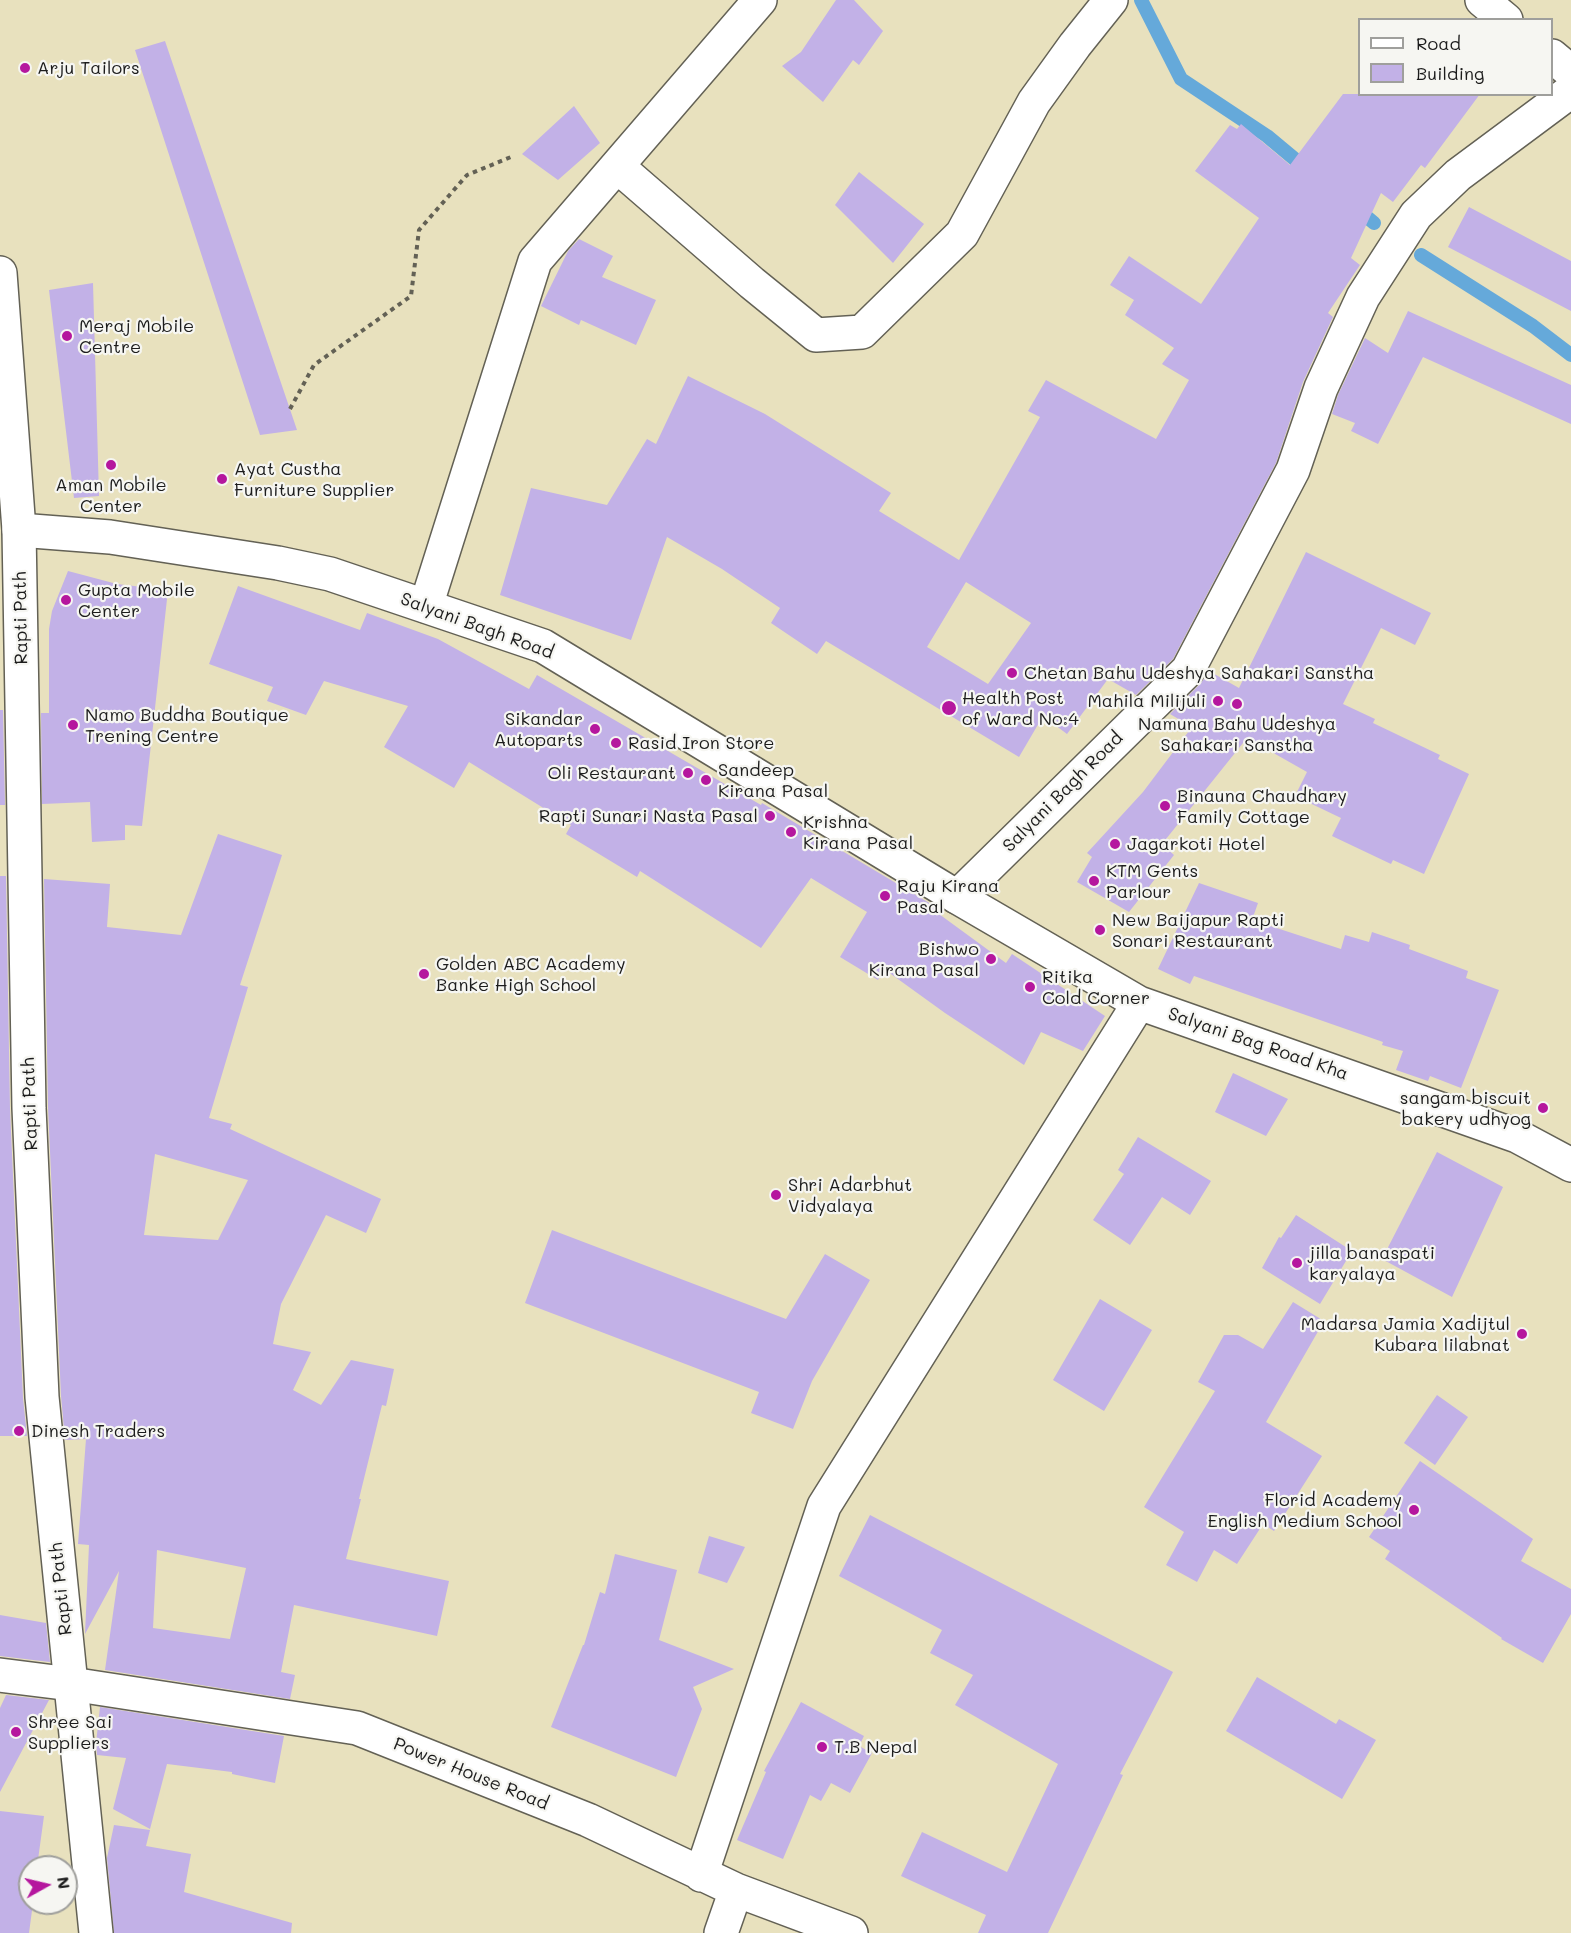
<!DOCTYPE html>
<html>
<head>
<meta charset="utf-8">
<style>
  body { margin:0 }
  #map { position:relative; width:1571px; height:1933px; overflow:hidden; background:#e8e1be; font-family:Mali,sans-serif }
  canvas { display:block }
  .legend { position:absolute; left:1358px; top:18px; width:195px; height:78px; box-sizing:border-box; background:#f6f6f2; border:2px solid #9f9f9c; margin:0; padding:8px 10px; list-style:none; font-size:18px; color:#1c1c1c }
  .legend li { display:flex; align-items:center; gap:12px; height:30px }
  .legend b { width:30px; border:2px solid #9f9f9c }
  .north { position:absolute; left:18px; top:1855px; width:60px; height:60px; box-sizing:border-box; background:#f6f6f2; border:2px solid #9f9f9c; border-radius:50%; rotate:82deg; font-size:16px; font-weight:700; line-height:24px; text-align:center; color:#1c1c1c }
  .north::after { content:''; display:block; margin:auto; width:21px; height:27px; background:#b5179e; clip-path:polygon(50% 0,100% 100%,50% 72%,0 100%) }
</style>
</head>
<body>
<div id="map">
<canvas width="1571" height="1933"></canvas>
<ul class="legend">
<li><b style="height:8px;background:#fff"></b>Road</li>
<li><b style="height:16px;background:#c2b1e7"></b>Building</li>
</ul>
<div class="north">N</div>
</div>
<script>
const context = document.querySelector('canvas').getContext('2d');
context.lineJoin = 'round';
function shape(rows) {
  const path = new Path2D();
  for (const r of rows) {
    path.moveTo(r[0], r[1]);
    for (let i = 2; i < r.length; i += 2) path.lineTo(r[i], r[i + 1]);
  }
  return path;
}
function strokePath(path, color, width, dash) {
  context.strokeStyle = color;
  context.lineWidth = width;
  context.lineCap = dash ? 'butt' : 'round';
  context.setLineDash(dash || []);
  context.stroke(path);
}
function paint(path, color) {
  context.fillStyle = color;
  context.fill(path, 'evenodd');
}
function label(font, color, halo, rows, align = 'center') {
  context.font = font + ' Mali,sans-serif';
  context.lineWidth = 4.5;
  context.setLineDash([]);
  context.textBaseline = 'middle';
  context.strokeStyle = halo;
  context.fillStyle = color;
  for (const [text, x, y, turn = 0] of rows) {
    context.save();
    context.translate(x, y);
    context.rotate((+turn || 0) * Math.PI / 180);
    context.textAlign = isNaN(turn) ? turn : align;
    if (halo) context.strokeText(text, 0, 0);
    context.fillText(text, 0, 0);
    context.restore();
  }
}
strokePath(shape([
  [1141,0,1181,79,1267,136,1309,171],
  [1355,207,1374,223],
  [1421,255,1533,326,1571,355]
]), '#65a9da', 14);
paint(shape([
  [836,0,854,0,883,31,859,65,853,60,823,102,782,66,801,52],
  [165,41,297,430,260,435,135,50],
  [1343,94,1480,94,1425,168,1421,165,1393,202,1381,193,1351,258,1360,265,1328,313,1333,317,1303,382,1276,463,1173,659,1136,695,1108,679,1067,734,1043,716,1019,757,826,641,817,654,771,623,780,608,722,569,667,537,631,640,500,595,531,488,607,505,647,439,656,444,688,376,765,414,891,493,879,511,959,560,1040,417,1028,411,1046,380,1156,439,1189,380,1162,364,1174,348,1125,315,1134,300,1110,285,1129,256,1201,304,1259,218,1195,171,1230,125,1237,129,1241,124,1290,165],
  [966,582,1031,623,988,684,927,647],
  [574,106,600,143,558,180,522,154],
  [859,172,924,224,893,263,835,205],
  [1469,207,1571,261,1571,311,1448,247],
  [579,239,613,256,602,277,656,300,636,345,581,320,579,325,541,306,568,251],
  [93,283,99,496,74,498,49,290],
  [1408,311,1571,385,1571,424,1423,357,1378,444,1351,431,1355,423,1332,414,1338,395,1365,338,1388,353],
  [1306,552,1431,613,1415,645,1381,628,1343,704,1375,719,1373,723,1440,755,1438,759,1469,774,1424,874,1393,860,1391,864,1332,836,1341,818,1295,796,1307,772,1247,738,1162,844,1174,855,1129,912,1077,882,1092,857,1087,853,1143,792,1192,727,1170,714,1201,683,1209,671,1239,688],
  [68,571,117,584,168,590,142,826,125,825,125,840,92,842,90,802,42,804,41,713,49,713,49,629,52,611],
  [238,586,360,630,367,613,438,639,529,689,537,675,761,805,762,803,941,910,939,914,1006,963,1012,954,1105,1016,1083,1051,1041,1032,1024,1065,945,1013,884,969,878,980,840,957,867,912,811,878,761,948,640,871,637,877,566,834,571,825,469,762,454,788,384,747,408,706,324,681,306,715,267,701,273,687,209,664],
  [0,710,3,710,5,805,0,805],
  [218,834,282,855,240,985,248,987,209,1118,232,1124,230,1129,381,1199,366,1233,326,1215,281,1304,273,1344,311,1352,293,1390,321,1405,351,1360,394,1369,386,1406,382,1405,359,1499,361,1499,346,1559,449,1581,437,1636,294,1605,281,1672,295,1675,290,1699,105,1670,119,1571,85,1634,89,1545,78,1544,86,1439,65,1440,61,1396,48,1107,44,879,110,884,107,927,181,935],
  [155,1154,248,1180,218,1240,144,1235],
  [157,1550,246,1568,230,1639,153,1628],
  [0,876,6,876,10,1109,23,1398,27,1436,0,1436],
  [1199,883,1258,903,1252,920,1341,949,1345,935,1369,942,1372,932,1410,945,1409,949,1468,971,1466,978,1499,990,1461,1088,1430,1076,1428,1081,1396,1070,1403,1051,1382,1045,1383,1042,1194,976,1190,984,1158,969],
  [1233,1073,1288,1099,1266,1136,1215,1112],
  [1138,1137,1211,1181,1190,1215,1162,1197,1130,1245,1093,1220,1124,1174,1118,1170],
  [1437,1152,1503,1187,1452,1297,1382,1259],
  [1296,1215,1352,1251,1320,1304,1262,1268,1279,1237,1281,1238],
  [552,1230,786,1319,825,1254,870,1280,812,1381,793,1429,751,1413,759,1392,525,1303],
  [1100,1299,1152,1330,1104,1411,1053,1380],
  [1293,1302,1324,1321,1266,1422,1322,1456,1274,1531,1263,1524,1237,1564,1214,1550,1197,1582,1166,1565,1184,1532,1144,1507,1215,1391,1198,1382,1224,1335,1238,1335,1263,1349],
  [1437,1395,1468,1417,1435,1465,1404,1443],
  [1420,1461,1533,1539,1521,1561,1571,1589,1571,1614,1543,1663,1501,1639,1502,1638,1385,1559,1390,1551,1369,1537],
  [870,1515,1173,1672,1120,1774,1123,1775,1048,1933,978,1933,986,1915,901,1876,922,1832,1007,1872,1058,1764,955,1705,973,1675,930,1653,942,1630,839,1576],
  [709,1536,745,1547,727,1583,698,1573],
  [615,1554,677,1570,659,1640,734,1669,693,1687,702,1709,676,1777,551,1727,583,1645,584,1645,600,1592,605,1594],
  [0,1615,46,1623,50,1662,0,1656],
  [1257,1677,1336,1724,1339,1719,1376,1740,1342,1799,1226,1731],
  [6,1695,49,1700,0,1792,0,1708],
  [801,1702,864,1736,859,1746,872,1753,850,1793,831,1783,821,1801,810,1795,783,1859,737,1840,766,1772,764,1771],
  [100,1707,284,1736,275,1783,232,1774,232,1772,167,1764,150,1829,113,1809,126,1758,97,1755,96,1743],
  [0,1811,44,1816,37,1867,30,1867,30,1903,33,1903,29,1933,0,1933],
  [114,1825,150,1830,146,1846,191,1854,184,1892,292,1923,291,1933,114,1933,107,1858]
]), '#c2b1e7');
const minor = shape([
  [1482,0,1506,20],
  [1552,56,1571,72],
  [617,166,752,283,816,335,862,332,962,234,1034,102,1075,45,1111,0],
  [426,606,535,261,760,0],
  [957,897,1139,1003,1517,1136,1571,1165],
  [71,1684,357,1728,588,1820,736,1890,851,1933],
  [701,1875,824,1506,1139,1003],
  [721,1933,736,1890]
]);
const tertiary = shape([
  [19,530,110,537,278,563,330,574,543,646,957,897,1188,670,1293,470,1321,388,1363,297,1416,215,1458,175,1571,91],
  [0,1675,71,1684]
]);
const secondary = shape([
  [0,273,19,530,29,1108,42,1397,96,1933]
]);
strokePath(minor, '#636155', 36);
strokePath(tertiary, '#636155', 36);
strokePath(secondary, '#636155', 36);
strokePath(shape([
  [290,409,314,365,411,296,419,230,467,175,511,157]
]), '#636155', 4, [4.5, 4.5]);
strokePath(minor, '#fff', 33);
strokePath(tertiary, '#fff', 33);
strokePath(secondary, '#fff', 33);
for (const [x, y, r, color] of [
  [25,68,6,"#b5179e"],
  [67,336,6,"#b5179e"],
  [111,465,6,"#b5179e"],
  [222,479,6,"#b5179e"],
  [66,600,6,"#b5179e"],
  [1012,673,6,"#b5179e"],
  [1218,701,6,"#b5179e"],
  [1237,704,6,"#b5179e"],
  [949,708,8,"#b5179e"],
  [73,725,6,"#b5179e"],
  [595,729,6,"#b5179e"],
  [616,743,6,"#b5179e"],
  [688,773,6,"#b5179e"],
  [706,780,6,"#b5179e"],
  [1165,806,6,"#b5179e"],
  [770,816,6,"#b5179e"],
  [791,832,6,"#b5179e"],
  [1115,844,6,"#b5179e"],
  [1094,881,6,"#b5179e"],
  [885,896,6,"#b5179e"],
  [1100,930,6,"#b5179e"],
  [991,959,6,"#b5179e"],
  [424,974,6,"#b5179e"],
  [1030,987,6,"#b5179e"],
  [1543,1108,6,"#b5179e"],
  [776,1195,6,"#b5179e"],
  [1297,1263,6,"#b5179e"],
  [1522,1334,6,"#b5179e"],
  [19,1431,6,"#b5179e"],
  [1414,1510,6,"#b5179e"],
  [16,1732,6,"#b5179e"],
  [822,1747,6,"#b5179e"]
]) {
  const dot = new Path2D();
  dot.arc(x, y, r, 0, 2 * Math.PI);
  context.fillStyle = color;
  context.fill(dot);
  strokePath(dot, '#f6f6f2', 2);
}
label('18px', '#1c1c1c', '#f6f6f2', [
  ["Arju Tailors",37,68],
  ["Meraj Mobile",79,326],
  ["Centre",79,347],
  ["Ayat Custha",234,469],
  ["Furniture Supplier",234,490],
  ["Aman Mobile",111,485,"center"],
  ["Center",111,506,"center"],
  ["Gupta Mobile",78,590],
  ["Center",78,611],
  ["Chetan Bahu Udeshya Sahakari Sanstha",1024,673],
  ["Health Post",962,698],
  ["of Ward No:4",962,719],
  ["Mahila Milijuli",1206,701,"right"],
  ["Namo Buddha Boutique",85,715],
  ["Trening Centre",85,736],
  ["Sikandar",583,719,"right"],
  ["Autoparts",583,740,"right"],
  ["Namuna Bahu Udeshya",1237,724,"center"],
  ["Sahakari Sanstha",1237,745,"center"],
  ["Rasid Iron Store",628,743],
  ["Sandeep",718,770],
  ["Kirana Pasal",718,791],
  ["Oli Restaurant",676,773,"right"],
  ["Binauna Chaudhary",1177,796],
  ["Family Cottage",1177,817],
  ["Rapti Sunari Nasta Pasal",758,816,"right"],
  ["Krishna",803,822],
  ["Kirana Pasal",803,843],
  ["Jagarkoti Hotel",1127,844],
  ["KTM Gents",1106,871],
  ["Parlour",1106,892],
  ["Raju Kirana",897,886],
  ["Pasal",897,907],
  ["New Baijapur Rapti",1112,920],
  ["Sonari Restaurant",1112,941],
  ["Bishwo",979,949,"right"],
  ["Kirana Pasal",979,970,"right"],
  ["Golden ABC Academy",436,964],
  ["Banke High School",436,985],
  ["Ritika",1042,977],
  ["Cold Corner",1042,998],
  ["sangam biscuit",1531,1098,"right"],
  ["bakery udhyog",1531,1119,"right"],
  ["Shri Adarbhut",788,1185],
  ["Vidyalaya",788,1206],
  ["jilla banaspati",1309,1253],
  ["karyalaya",1309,1274],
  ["Madarsa Jamia Xadijtul",1510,1324,"right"],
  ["Kubara lilabnat",1510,1345,"right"],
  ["Dinesh Traders",31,1431],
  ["Florid Academy",1402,1500,"right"],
  ["English Medium School",1402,1521,"right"],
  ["Shree Sai",28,1722],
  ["Suppliers",28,1743],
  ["T.B Nepal",834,1747]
], 'left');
label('18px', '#1c1c1c', '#f6f6f2', [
  ["Rapti Path",21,618,-91],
  ["Salyani Bagh Road",477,626,20],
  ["Salyani Bagh Road",1063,792,-45],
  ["Salyani Bag Road Kha",1258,1044,19],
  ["Rapti Path",30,1104,-92],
  ["Rapti Path",61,1589,-96],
  ["Power House Road",471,1774,22]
]);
</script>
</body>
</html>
